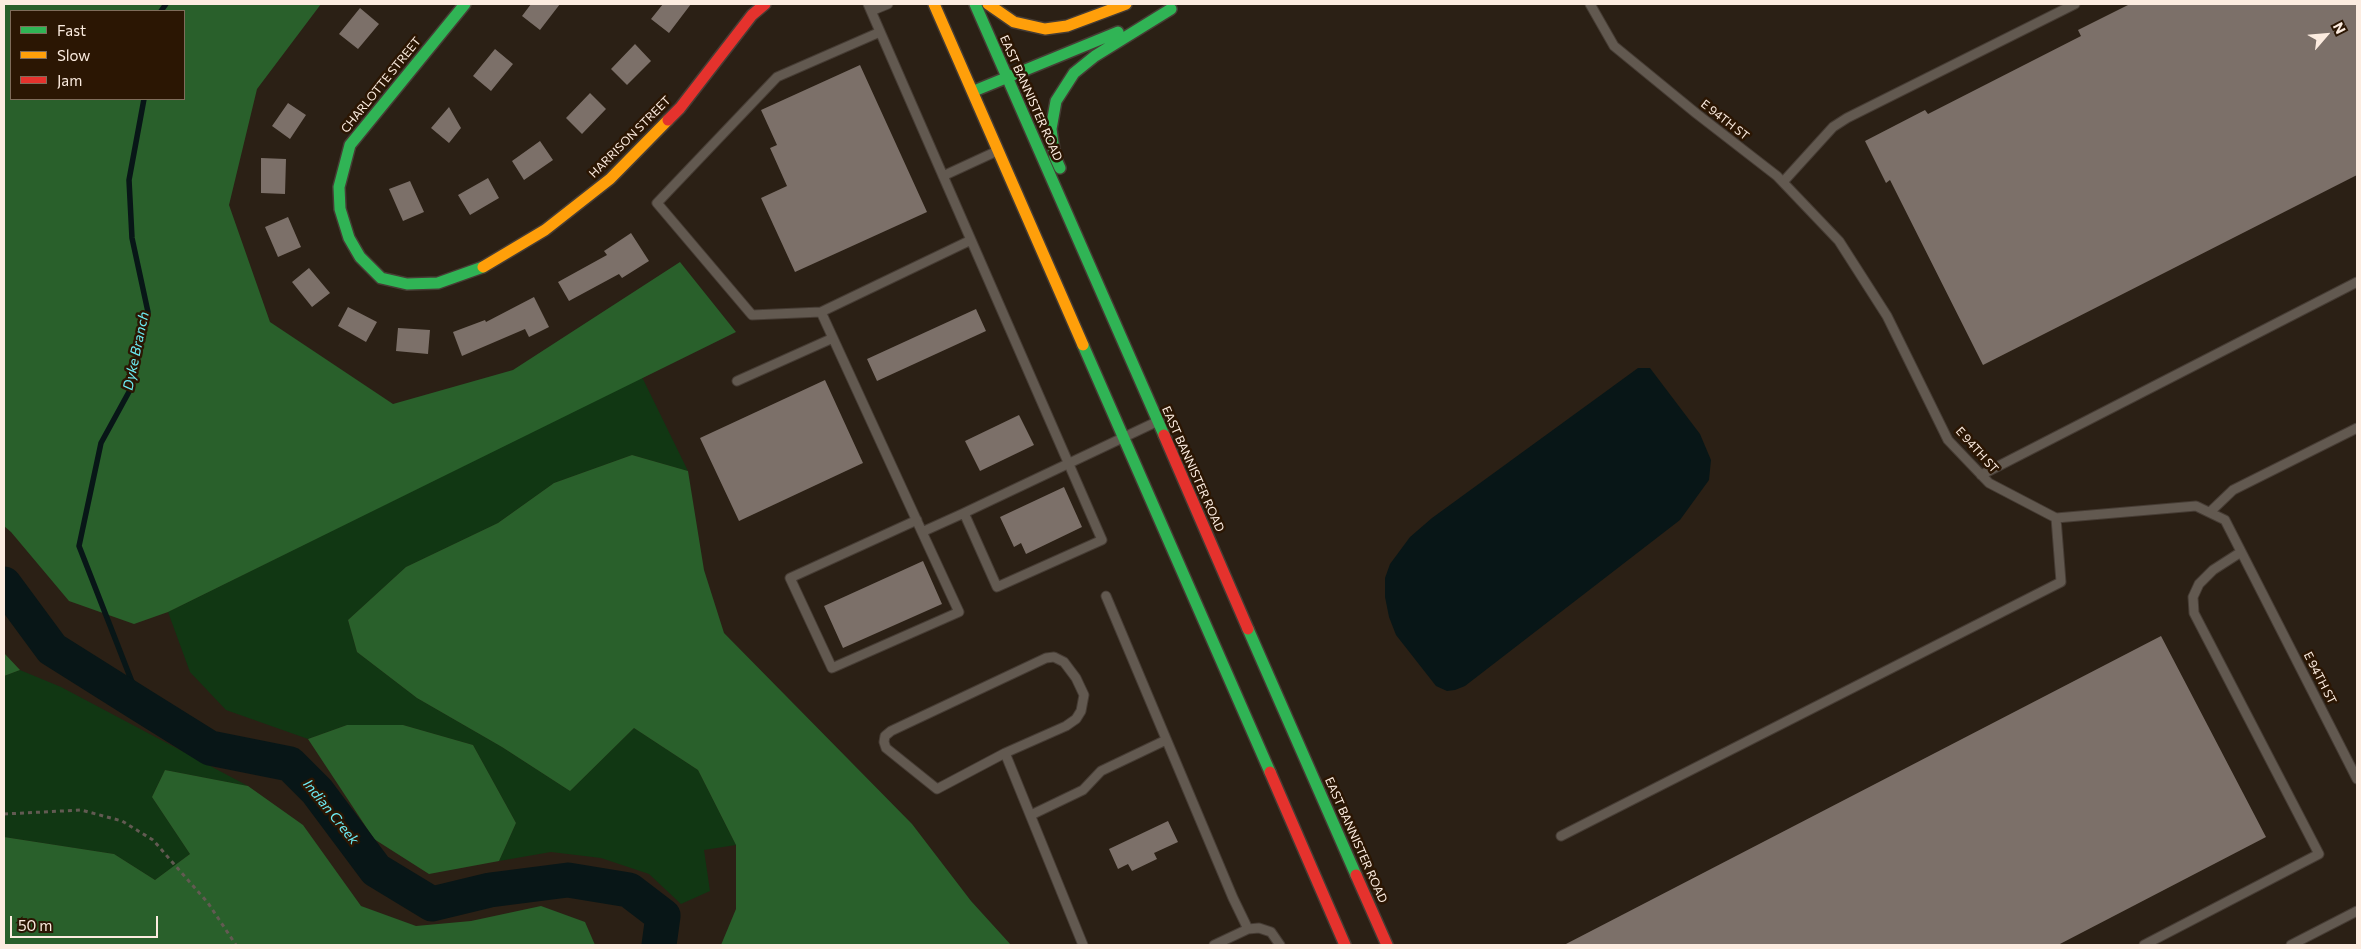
<!DOCTYPE html>
<html>
<head>
<meta charset="utf-8">
<style>
  body { margin:0 }
  #map { position:relative; width:2361px; height:949px; overflow:hidden; background:#2b2015; font-family:Commissioner,sans-serif }
  canvas { display:block }
  .frame { position:absolute; inset:0; border:5px solid #fcece0; pointer-events:none }
  .legend { position:absolute; left:10px; top:10px; width:175px; height:90px; box-sizing:border-box; background:#2b1603; border:1px solid #7f6c5b; margin:0; padding:6px 9px; list-style:none; font-size:15px; color:#fcece0 }
  .legend li { display:flex; align-items:center; gap:10px; height:25px }
  .legend b { width:25px; border:1px solid #7f6c5b }
  .north { position:absolute; left:2301px; top:10px; width:50px; height:50px; -webkit-text-stroke:4px #2b1603; paint-order:stroke; rotate:63deg; font-size:14px; font-weight:700; line-height:20px; text-align:center; color:#fcece0 }
  .north::after { content:''; display:block; margin:auto; width:18px; height:22px; background:#fcece0; clip-path:polygon(50% 0,100% 100%,50% 72%,0 100%) }
  .scale { position:absolute; left:10px; top:916px; width:148px; height:22px; box-sizing:border-box; border:2px solid #fcece0; border-top:0; padding-left:6px; font-size:15px; line-height:18px; white-space:nowrap; color:#fcece0; -webkit-text-stroke:4px #2b1603; paint-order:stroke }
</style>
</head>
<body>
<div id="map">
<canvas width="2361" height="949"></canvas>
<div class="frame"></div>
<ul class="legend">
<li><b style="height:6px;background:#30b455"></b>Fast</li>
<li><b style="height:6px;background:#ff9f0a"></b>Slow</li>
<li><b style="height:6px;background:#e5322d"></b>Jam</li>
</ul>
<div class="north">N</div>
<div class="scale">50 m</div>
</div>
<script>
const context = document.querySelector('canvas').getContext('2d');
context.lineJoin = 'round';
function paint(path, color) {
  context.fillStyle = color;
  context.fill(path, 'evenodd');
}
function shape(rows) {
  const path = new Path2D();
  for (const r of rows) {
    path.moveTo(r[0], r[1]);
    for (let i = 2; i < r.length; i += 2) path.lineTo(r[i], r[i + 1]);
  }
  return path;
}
function strokePath(path, color, width, dash) {
  context.strokeStyle = color;
  context.lineWidth = width;
  context.lineCap = dash ? 'butt' : 'round';
  context.setLineDash(dash || []);
  context.stroke(path);
}
function label(font, color, halo, rows, align = 'center') {
  context.font = font + ' Commissioner,sans-serif';
  context.lineWidth = 5;
  context.setLineDash([]);
  context.textBaseline = 'middle';
  context.strokeStyle = halo;
  context.fillStyle = color;
  for (const [text, x, y, turn = 0] of rows) {
    context.save();
    context.translate(x, y);
    context.rotate((+turn || 0) * Math.PI / 180);
    context.textAlign = isNaN(turn) ? turn : align;
    if (halo) context.strokeText(text, 0, 0);
    context.fillText(text, 0, 0);
    context.restore();
  }
}
paint(shape([
  [642,377,688,471,632,455,554,483,498,523,406,567,348,620,357,652,417,698,502,747,570,791,634,728,698,770,736,845,704,850,710,891,681,904,649,874,601,858,551,852,499,861,516,823,473,745,403,725,347,725,308,739,226,710,190,672,168,612],
  [20,670,61,687,248,786,165,770,152,797,190,854,155,880,114,854,4,837,4,676]
]), '#113713');
paint(shape([
  [4,4,321,4,257,89,229,205,270,322,393,404,513,370,680,262,736,332,168,612,134,624,69,601,11,532,4,526],
  [11,11,184,11,184,99,11,99],
  [632,455,688,471,704,570,724,633,912,824,971,901,1011,945,721,945,736,909,736,845,698,770,634,728,570,791,502,747,417,698,357,652,348,620,406,567,498,523,554,483],
  [4,653,20,670,4,676],
  [347,725,403,725,473,745,516,823,499,861,429,874,374,839,308,739],
  [165,770,248,786,303,825,361,906,416,926,471,921,541,906,585,922,595,945,4,945,4,837,114,854,155,880,190,854,152,797]
]), '#29602b');
paint(shape([
  [1638,368,1650,368,1700,434,1711,460,1709,480,1680,520,1465,686,1455,690,1447,691,1436,686,1396,635,1389,617,1385,597,1385,578,1390,564,1410,537,1432,518]
]), '#081617');
strokePath(shape([
  [161,11,166,4],
  [141,705,79,546,101,443,130,390,148,312,132,238,129,180,144,99]
]), '#081617', 5.5);
strokePath(shape([
  [4,584,52,649,141,705,210,748,290,764,317,791,376,870,432,904,490,890,568,880,629,890,663,916,659,945]
]), '#081617', 35);
paint(shape([
  [531,4,560,4,540,30,522,16],
  [663,4,691,4,669,33,651,19],
  [2130,4,2357,4,2357,175,1983,365,1890,180,1886,183,1865,141,1925,110,1928,114,2081,36,2078,30],
  [360,8,379,24,358,49,339,34],
  [635,44,651,61,627,85,611,69],
  [495,49,513,64,491,91,473,76],
  [860,65,927,212,795,272,761,198,787,186,770,148,777,145,761,110],
  [590,93,606,109,582,134,566,118],
  [288,103,306,115,290,139,272,126],
  [449,107,461,128,449,143,431,128],
  [540,141,553,160,524,180,512,161],
  [261,158,286,159,285,194,261,193],
  [488,178,499,198,470,215,458,195],
  [410,181,424,212,403,221,389,189],
  [288,217,301,247,278,257,265,227],
  [631,233,649,261,622,278,619,274,569,301,558,282,607,255,604,251],
  [309,268,330,293,312,307,292,282],
  [534,297,549,327,529,337,525,329,462,356,453,332,485,320,486,322],
  [348,307,377,322,366,342,338,326],
  [976,309,986,331,877,381,867,359],
  [398,328,430,330,428,354,396,351],
  [825,380,863,463,739,521,700,438],
  [1019,415,1034,445,980,471,965,441],
  [1064,487,1082,527,1026,554,1021,543,1014,547,1000,517],
  [923,561,942,604,843,648,824,606],
  [2161,636,2266,837,2058,945,1564,945],
  [1168,821,1178,842,1154,853,1157,859,1132,871,1128,864,1118,869,1109,849]
]), '#7c7069');
const lane = shape([
  [1590,4,1614,46,1697,114,1777,176,1839,241,1887,316,1948,440,1989,483,2056,518,2196,506,2225,520,2357,779],
  [871,11,888,4],
  [880,32,777,77,657,203,752,315,821,312,971,240],
  [943,176,995,152],
  [1783,182,1833,127,1847,118,2075,4],
  [821,312,922,532,964,513,997,587,1102,540,868,4],
  [737,381,833,338],
  [1981,475,2357,282],
  [2210,512,2233,490,2357,428],
  [964,513,1154,423],
  [917,520,790,578,832,668,959,612,922,532],
  [1106,596,1233,898,1248,929],
  [1005,753,1066,726,1076,719,1081,711,1084,695,1076,678,1064,662,1054,657,1046,658,891,731,885,736,884,742,886,748,937,789,1005,753,1083,945],
  [1031,815,1083,790,1101,771,1166,740],
  [1561,836,2061,582,2056,518],
  [1214,945,1248,929,1259,928,1271,932,1280,945],
  [2144,945,2319,854,2194,613,2193,597,2199,584,2213,570,2241,552],
  [2291,945,2357,911]
]);
const fast = shape([
  [465,4,350,145,339,187,340,209,349,238,360,257,381,278,407,284,438,283,483,267],
  [975,4,1164,435],
  [974,91,1118,32],
  [1060,168,1055,157,1051,129,1056,101,1074,73,1095,56,1171,9],
  [1083,345,1270,772],
  [1248,629,1356,875]
]);
const slow = shape([
  [934,4,1083,345],
  [988,4,1014,22,1045,29,1067,26,1126,4],
  [483,267,545,230,610,179,668,120]
]);
const jam = shape([
  [668,120,680,108,752,15,765,4],
  [1164,435,1248,629],
  [1270,772,1345,945],
  [1356,875,1387,945]
]);
strokePath(lane, '#463c34', 11);
strokePath(fast, '#463c34', 14);
strokePath(slow, '#463c34', 14);
strokePath(jam, '#463c34', 14);
strokePath(shape([
  [4,814,81,810,122,821,153,840,208,903,236,945]
]), '#625a52', 3, [4, 4]);
strokePath(lane, '#625950', 9);
strokePath(fast, '#30b455', 11);
strokePath(slow, '#ff9f0a', 11);
strokePath(jam, '#e5322d', 11);
label('12px', '#fcece0', '#2b1603', [
  ["CHARLOTTE STREET",381,85,-51],
  ["EAST BANNISTER ROAD",1031,98,66],
  ["E 94TH ST",1725,120,38],
  ["HARRISON STREET",630,137,-45],
  ["E 94TH ST",1977,450,48],
  ["EAST BANNISTER ROAD",1193,469,66],
  ["E 94TH ST",2320,678,63],
  ["EAST BANNISTER ROAD",1356,840,66]
]);
label('italic 14px', '#6deef7', '#2b1603', [
  ["Dyke Branch",136,351,-78],
  ["Indian Creek",331,812,51]
]);
</script>
</body>
</html>
